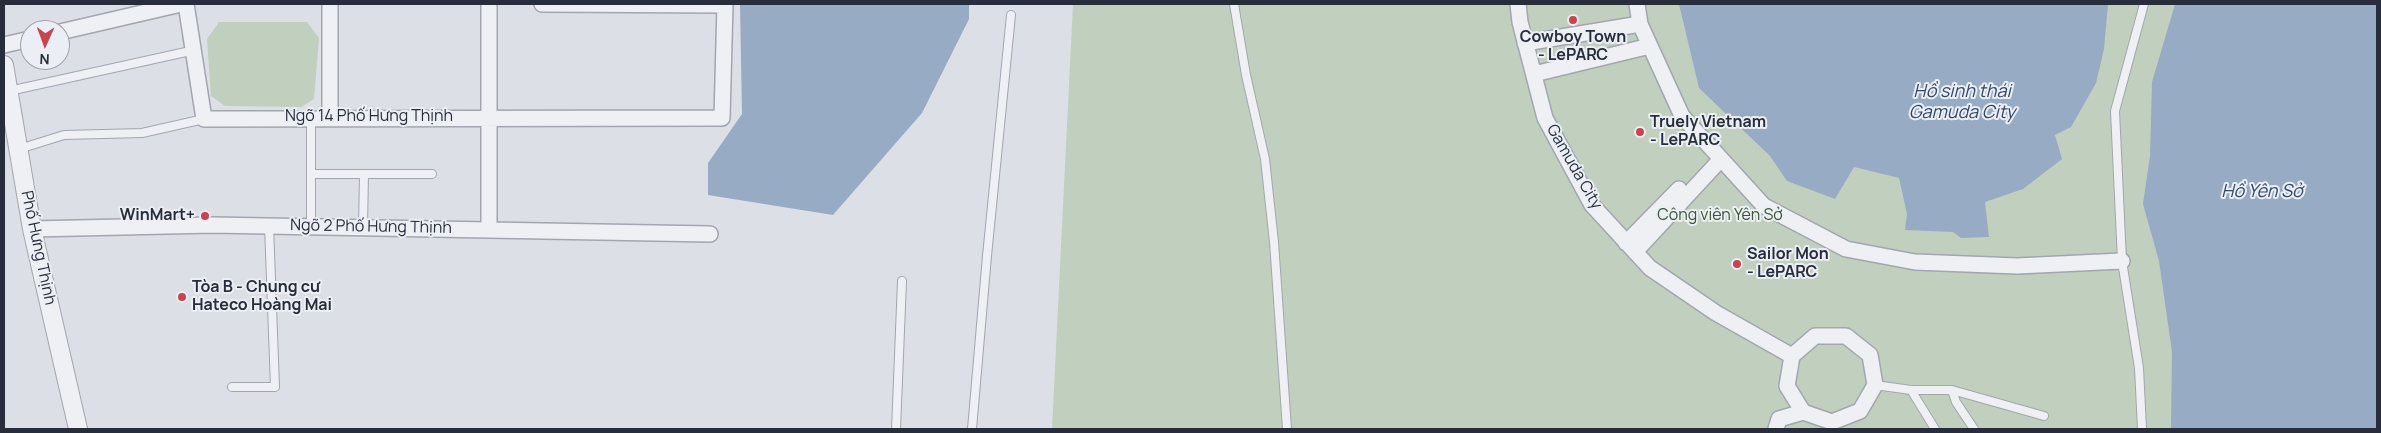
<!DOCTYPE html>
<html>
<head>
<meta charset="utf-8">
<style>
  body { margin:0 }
  #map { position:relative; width:2381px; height:433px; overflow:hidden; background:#dcdfe6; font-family:Manrope,sans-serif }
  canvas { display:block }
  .frame { position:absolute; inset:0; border:5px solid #272d3b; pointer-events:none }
  .north { position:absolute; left:20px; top:20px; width:50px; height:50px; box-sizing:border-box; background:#ebeef4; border:1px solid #9da1aa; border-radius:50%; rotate:182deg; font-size:14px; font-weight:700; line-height:20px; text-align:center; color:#272d3b }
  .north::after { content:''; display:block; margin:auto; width:18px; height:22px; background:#c8444e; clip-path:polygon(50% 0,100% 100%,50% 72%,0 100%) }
</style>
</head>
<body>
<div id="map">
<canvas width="2381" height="433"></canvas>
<div class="frame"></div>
<div class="north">N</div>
</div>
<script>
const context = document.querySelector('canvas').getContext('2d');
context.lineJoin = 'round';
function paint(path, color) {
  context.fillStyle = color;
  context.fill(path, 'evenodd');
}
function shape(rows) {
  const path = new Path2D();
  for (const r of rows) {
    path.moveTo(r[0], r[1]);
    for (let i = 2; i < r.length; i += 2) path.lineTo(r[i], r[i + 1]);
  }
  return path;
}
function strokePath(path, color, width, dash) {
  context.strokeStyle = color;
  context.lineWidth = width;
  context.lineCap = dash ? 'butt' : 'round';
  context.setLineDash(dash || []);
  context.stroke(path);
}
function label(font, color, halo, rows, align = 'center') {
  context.font = font + ' Manrope,sans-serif';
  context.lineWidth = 4;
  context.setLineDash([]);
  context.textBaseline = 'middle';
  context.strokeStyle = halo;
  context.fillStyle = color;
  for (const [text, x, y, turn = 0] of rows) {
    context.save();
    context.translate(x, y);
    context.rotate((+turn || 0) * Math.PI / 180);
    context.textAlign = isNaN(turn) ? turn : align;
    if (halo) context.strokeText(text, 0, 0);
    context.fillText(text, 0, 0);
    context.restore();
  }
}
paint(shape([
  [1073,4,2377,4,2377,429,1052,429],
  [219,22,307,22,319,38,314,99,301,107,225,106,211,96,207,39]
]), '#c1cfbe');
paint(shape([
  [740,4,969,4,969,19,922,113,833,215,708,195,708,163,742,114],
  [1679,4,2108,4,2104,49,2096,83,2071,127,2055,135,2062,159,2023,189,1985,202,1989,237,1961,238,1953,232,1905,230,1907,214,1899,178,1854,167,1835,199,1787,181,1770,156,1699,88],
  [2175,4,2377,4,2377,429,2171,429,2172,352,2159,261,2143,204,2150,156,2152,82]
]), '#98abc5');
const service = shape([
  [1234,4,1246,75,1265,159,1274,242,1287,429],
  [9,91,195,50],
  [19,149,64,135,142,133,204,119],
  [311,174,432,174],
  [311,226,311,117],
  [363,227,364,174],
  [1875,385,1911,390,1952,390,1956,402,1974,429],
  [232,387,275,387,269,225],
  [1911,390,1935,429],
  [1952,390,2044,416],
  [896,429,902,281],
  [972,429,987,256,1011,15],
  [2142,429,2139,368,2122,261,2115,111,2144,4]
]);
const minor = shape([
  [186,4,204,119,722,118,725,4],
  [542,4,725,5],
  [1518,4,1520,22,1545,118,1592,205,1650,268,1716,313,1792,356],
  [1637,4,1640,24,1682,116,1764,206,1846,249,1915,262,2017,266,2122,261],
  [60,32,181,4],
  [1525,43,1640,24],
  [4,45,30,39],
  [1534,74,1650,46],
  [330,117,330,4],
  [32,229,212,225,710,234],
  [489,230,489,4],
  [1626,243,1679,189],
  [1635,252,1721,159],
  [1815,336,1846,336,1870,355,1875,385,1860,411,1832,422,1803,412,1787,386,1792,356,1815,336],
  [1776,429,1779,419,1803,412]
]);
const tertiary = shape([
  [4,65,32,229,78,429]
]);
strokePath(service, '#a2a6af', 10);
strokePath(minor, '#a2a6af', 18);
strokePath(tertiary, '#a2a6af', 20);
strokePath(service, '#eff0f4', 8);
strokePath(minor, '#eff0f4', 15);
strokePath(tertiary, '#eff0f4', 18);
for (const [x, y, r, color] of [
  [1573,20,5,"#c8444e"],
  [1640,132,5,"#c8444e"],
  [205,216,5,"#c8444e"],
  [1737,264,5,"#c8444e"],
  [182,297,5,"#c8444e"]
]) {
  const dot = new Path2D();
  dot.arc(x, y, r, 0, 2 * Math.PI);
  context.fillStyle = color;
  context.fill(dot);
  strokePath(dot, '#ebeef4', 2);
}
label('bold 16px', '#272d3b', '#ebeef4', [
  ["Cowboy Town",1573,38,"center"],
  ["- LePARC",1573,56,"center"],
  ["Truely Vietnam",1650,123],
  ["- LePARC",1650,141],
  ["WinMart+",195,216,"right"],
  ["Sailor Mon",1747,255],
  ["- LePARC",1747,273],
  ["Tòa B - Chung cư",192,288],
  ["Hateco Hoàng Mai",192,306]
], 'left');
label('16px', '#272d3b', '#ebeef4', [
  ["Ngõ 14 Phố Hưng Thịnh",369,117],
  ["Gamuda City",1574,167,60],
  ["Ngõ 2 Phố Hưng Thịnh",371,227,1],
  ["Phố Hưng Thịnh",38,248,78]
]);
label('16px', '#385734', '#ebeef4', [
  ["Công viên Yên Sở",1720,216]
]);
label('italic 18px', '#32496d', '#ebeef4', [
  ["Hồ sinh thái",1962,92],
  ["Gamuda City",1962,113],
  ["Hồ Yên Sở",2262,192]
]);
</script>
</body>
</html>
